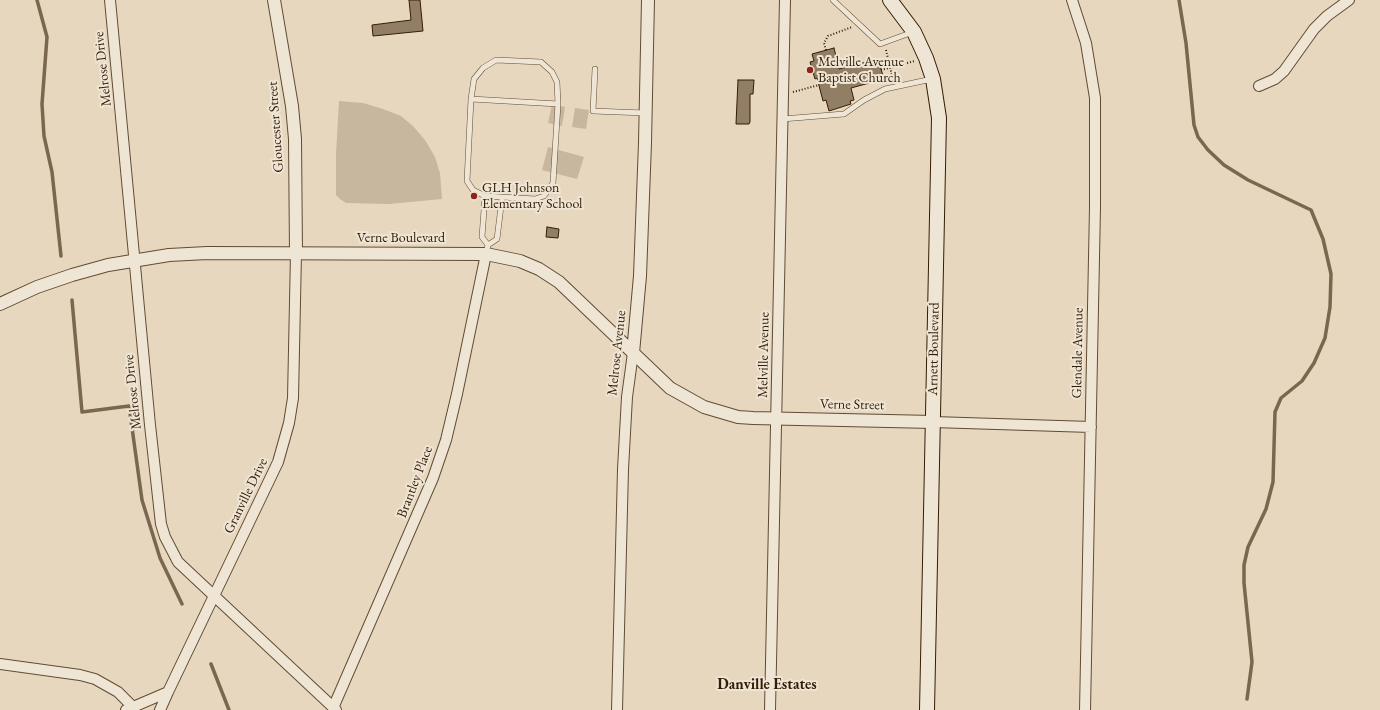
<!DOCTYPE html>
<html>
<head>
<meta charset="utf-8">
<style>
  body { margin:0 }
  canvas { display:block; background:#e7d7bf }
</style>
</head>
<body>
<canvas width="1380" height="710"></canvas>
<script>
const context = document.querySelector('canvas').getContext('2d');
context.lineJoin = 'round';
function paint(path, color) {
  context.fillStyle = color;
  context.fill(path, 'evenodd');
}
function shape(rows) {
  const path = new Path2D();
  for (const r of rows) {
    path.moveTo(r[0], r[1]);
    for (let i = 2; i < r.length; i += 2) path.lineTo(r[i], r[i + 1]);
  }
  return path;
}
function strokePath(path, color, width, dash) {
  context.strokeStyle = color;
  context.lineWidth = width;
  context.lineCap = dash ? 'butt' : 'round';
  context.setLineDash(dash || []);
  context.stroke(path);
}
function label(font, color, halo, rows, align = 'center') {
  context.font = font + ' "EB Garamond",serif';
  context.lineWidth = 4;
  context.setLineDash([]);
  context.textBaseline = 'middle';
  context.strokeStyle = halo;
  context.fillStyle = color;
  for (const [text, x, y, turn = 0] of rows) {
    context.save();
    context.translate(x, y);
    context.rotate((+turn || 0) * Math.PI / 180);
    context.textAlign = isNaN(turn) ? turn : align;
    if (halo) context.strokeText(text, 0, 0);
    context.fillText(text, 0, 0);
    context.restore();
  }
}
paint(shape([
  [339,101,363,103,383,109,401,116,413,126,425,140,435,157,440,173,442,199,389,204,346,203,340,199,336,195,336,154],
  [552,104,565,107,562,126,548,123],
  [575,108,589,110,586,129,572,127],
  [548,147,584,157,577,179,542,170]
]), '#c8b79f');
strokePath(shape([
  [37,0,47,37,42,104,44,136,52,172,61,256],
  [1179,0,1186,43,1194,125,1198,137,1208,150,1224,165,1248,180,1311,210,1323,239,1331,274,1330,307,1325,338,1314,363,1302,381,1281,398,1275,412,1273,482,1266,509,1248,547,1244,565,1244,583,1252,662,1247,699],
  [72,300,82,412,129,406,142,500,160,558,182,604],
  [211,664,229,710]
]), '#7a674e', 3.5);
const building = shape([
  [409,0,420,0,423,31,373,36,372,25,411,20,409,0],
  [834,48,839,69,878,59,884,79,851,88,854,100,850,101,851,104,829,111,826,100,823,101,817,78,815,79,810,62,814,61,812,54,834,48],
  [738,80,754,80,753,94,750,94,750,122,749,124,736,124,738,80],
  [547,227,559,229,558,238,546,237,547,227]
]);
paint(building, '#917e65');
strokePath(building, '#331d04', 1);
const service = shape([
  [833,0,880,44,913,32],
  [595,69,593,111,645,113],
  [471,99,558,104,553,183,544,196,535,199,485,196,473,190,467,181,471,99],
  [471,99,474,79,483,68,496,60,541,62,552,72,557,82,558,104],
  [782,119,844,114,864,100,885,89,932,79],
  [485,196,482,237,488,245],
  [486,254,488,245,497,239,502,198]
]);
const minor = shape([
  [110,0,150,425,161,524,165,537,178,562,336,710],
  [1072,0,1086,43,1095,98,1095,207,1085,710],
  [1259,86,1275,79,1284,71,1314,29,1327,16,1349,0],
  [933,422,1091,427],
  [0,664,80,675,95,679,118,692,133,707],
  [333,708,433,478,446,440,457,394,486,254],
  [126,710,168,692,278,462,289,423,293,398,296,253],
  [160,710,168,692],
  [617,710,623,469,627,397,633,353],
  [770,710,785,0]
]);
const tertiary = shape([
  [274,0,292,106,295,139,296,253],
  [0,304,37,287,72,275,108,265,169,255,207,253,486,254,520,261,539,269,559,282,670,388,704,407,738,417,753,418,933,422],
  [633,353,640,276,645,143,648,0]
]);
const secondary = shape([
  [890,0,914,32,926,58,933,79,939,118,927,710]
]);
strokePath(service, '#604c33', 6);
strokePath(minor, '#604c33', 12);
strokePath(tertiary, '#604c33', 14);
strokePath(secondary, '#331d04', 16);
strokePath(shape([
  [826,50,824,43,828,36,852,27],
  [886,50,893,80],
  [881,70,915,61],
  [793,92,819,85]
]), '#331d04', 2, [1, 2]);
strokePath(service, '#efe5d5', 5);
strokePath(minor, '#efe5d5', 10);
strokePath(tertiary, '#efe5d5', 12);
strokePath(secondary, '#efe5d5', 14);
for (const [x, y, r, color] of [
  [810,70,4,"#8f2418"],
  [474,196,4,"#8f2418"]
]) {
  const dot = new Path2D();
  dot.arc(x, y, r, 0, 2 * Math.PI);
  context.fillStyle = color;
  context.fill(dot);
  strokePath(dot, '#efe5d5', 1.5);
}
label('14px', '#331d04', '#efe5d5', [
  ["Melville Avenue",818,62],
  ["Baptist Church",818,78],
  ["GLH Johnson",482,188],
  ["Elementary School",482,204]
], 'left');
label('14px', '#331d04', '#efe5d5', [
  ["Melrose Drive",103,69,-96],
  ["Gloucester Street",276,127,-94],
  ["Verne Boulevard",401,238],
  ["Arnett Boulevard",934,349,-89],
  ["Melrose Avenue",617,353,-84],
  ["Glendale Avenue",1078,353,-89],
  ["Melville Avenue",764,355,-89],
  ["Melrose Drive",133,392,-96],
  ["Verne Street",852,405,1],
  ["Brantley Place",415,482,-69],
  ["Granville Drive",246,496,-64]
]);
label('bold 15px', '#331d04', '#efe5d5', [
  ["Danville Estates",767,685]
]);
</script>
</body>
</html>
